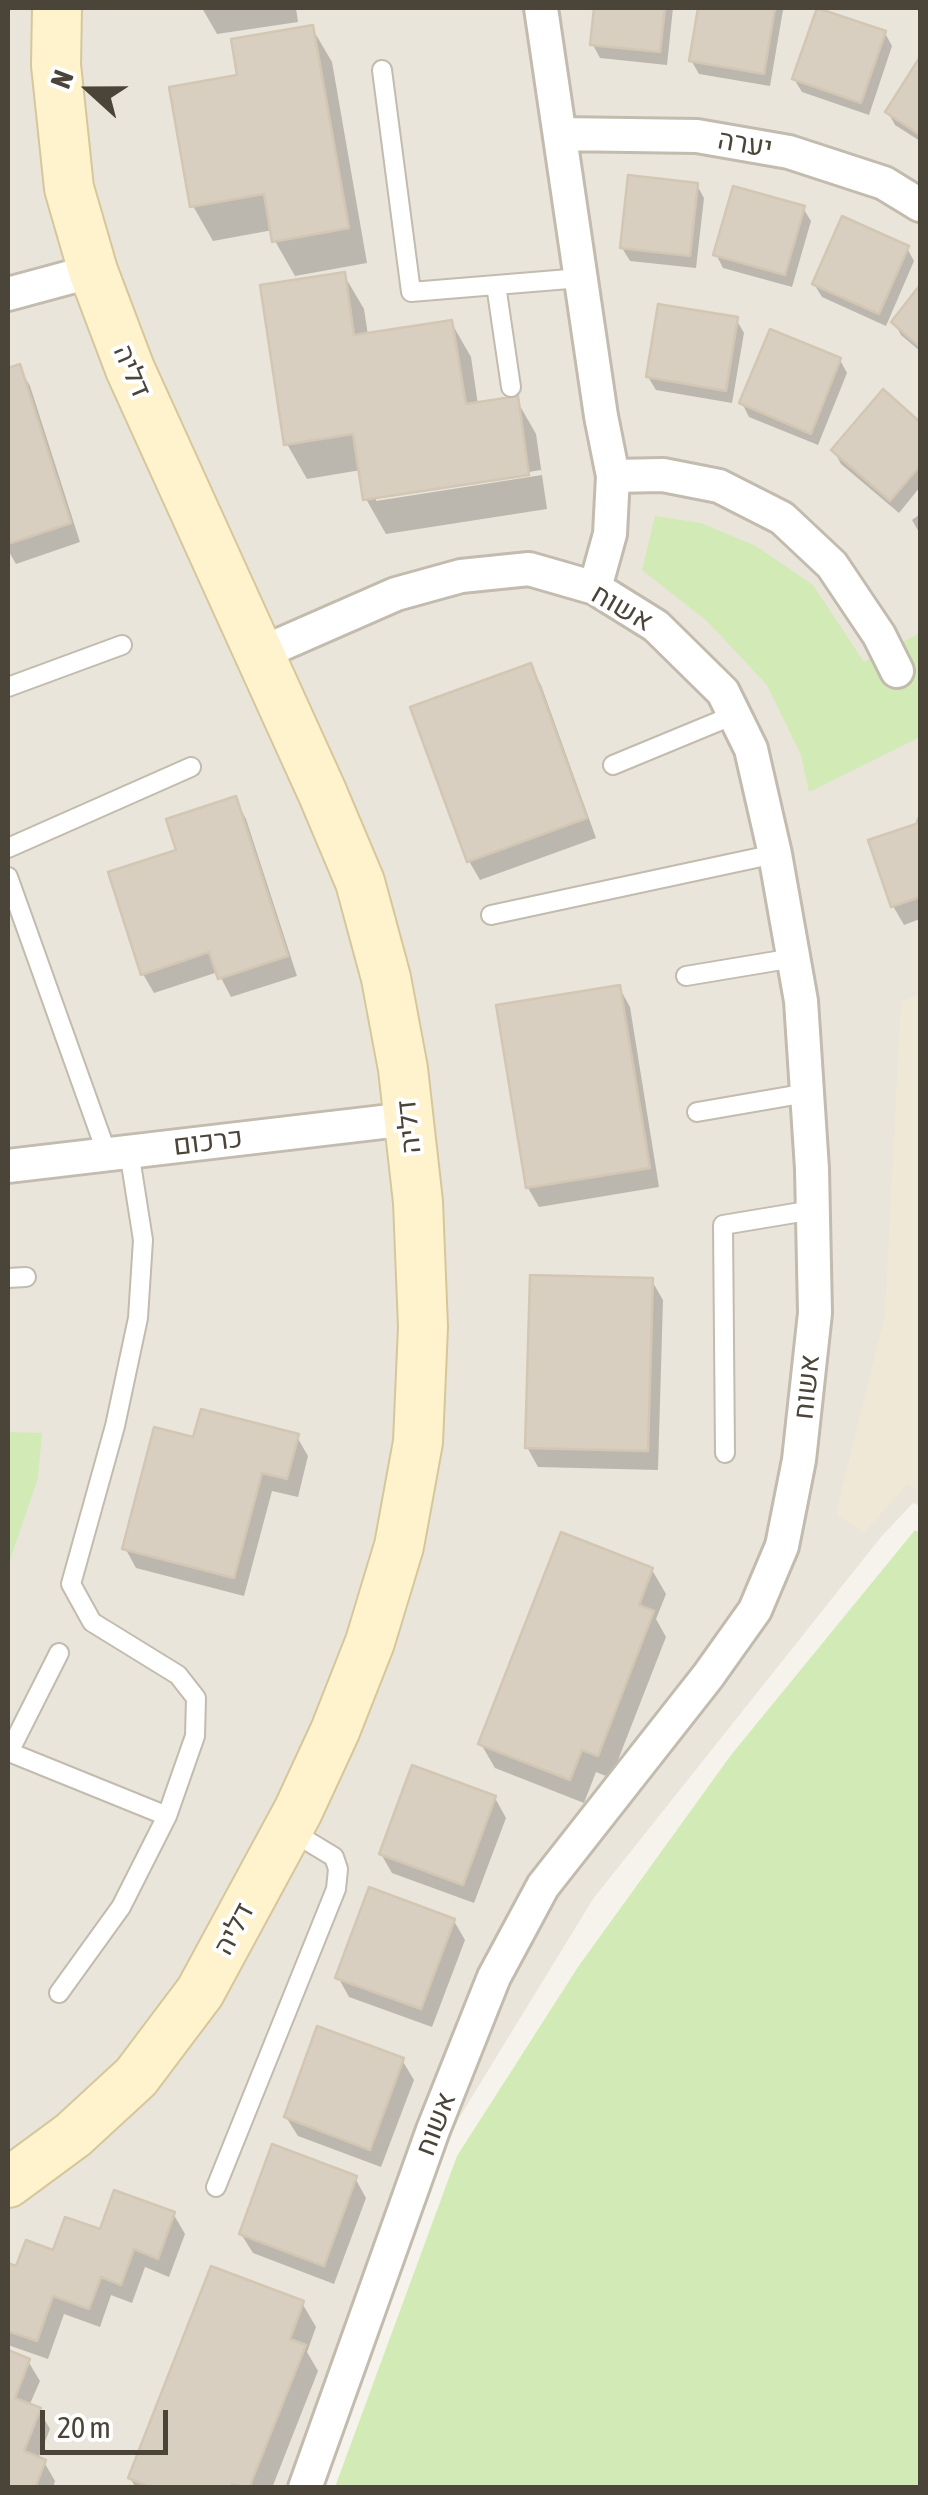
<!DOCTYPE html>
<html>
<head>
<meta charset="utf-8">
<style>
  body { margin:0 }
  #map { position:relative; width:928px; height:2495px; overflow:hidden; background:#f6f3ec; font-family:"Asap Condensed",sans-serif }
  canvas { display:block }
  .frame { position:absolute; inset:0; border:10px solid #4b4439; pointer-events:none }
  .north { position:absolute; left:40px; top:40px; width:100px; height:100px; -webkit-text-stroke:8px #fff; paint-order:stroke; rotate:291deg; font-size:28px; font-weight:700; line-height:40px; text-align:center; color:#4b4439 }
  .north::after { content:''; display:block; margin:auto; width:35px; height:45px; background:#4b4439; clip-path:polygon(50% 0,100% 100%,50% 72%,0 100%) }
  .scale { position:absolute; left:40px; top:2410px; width:128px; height:45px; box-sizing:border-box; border:5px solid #4b4439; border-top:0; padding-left:12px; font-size:30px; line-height:35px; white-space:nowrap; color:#4b4439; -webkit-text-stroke:8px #fff; paint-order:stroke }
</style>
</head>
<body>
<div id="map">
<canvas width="928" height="2495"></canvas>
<div class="frame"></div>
<div class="north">N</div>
<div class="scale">20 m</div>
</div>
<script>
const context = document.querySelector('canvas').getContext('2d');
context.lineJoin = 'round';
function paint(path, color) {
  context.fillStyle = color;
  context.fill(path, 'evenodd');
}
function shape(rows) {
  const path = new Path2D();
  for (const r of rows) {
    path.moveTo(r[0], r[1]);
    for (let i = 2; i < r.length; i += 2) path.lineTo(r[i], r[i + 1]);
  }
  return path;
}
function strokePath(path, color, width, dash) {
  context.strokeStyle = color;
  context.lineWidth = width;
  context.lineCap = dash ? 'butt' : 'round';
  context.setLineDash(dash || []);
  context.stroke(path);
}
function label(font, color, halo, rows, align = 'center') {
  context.font = font + ' "Asap Condensed",Heebo,sans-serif';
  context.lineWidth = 8;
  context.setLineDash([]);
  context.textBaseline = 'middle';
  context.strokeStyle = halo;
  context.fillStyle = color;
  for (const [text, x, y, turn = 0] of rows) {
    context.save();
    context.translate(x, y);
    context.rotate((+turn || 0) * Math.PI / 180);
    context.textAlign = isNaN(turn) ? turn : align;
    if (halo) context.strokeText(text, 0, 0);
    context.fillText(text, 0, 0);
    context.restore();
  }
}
paint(shape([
  [8,8,920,8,920,1506,913,1503,881,1537,593,1899,459,2118,347,2376,314,2487,8,2488]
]), '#eae5da');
paint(shape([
  [920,995,920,1491,907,1484,864,1533,836,1514,885,1316,901,1001]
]), '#efe8d6');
paint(shape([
  [655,516,701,523,756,546,813,585,864,662,920,633,920,737,809,792,801,755,767,685,707,621,642,570],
  [8,1432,42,1433,38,1478,8,1566],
  [915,1530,920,1533,920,2487,335,2487,457,2156,578,1967,731,1755]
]), '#d2eab5');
paint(shape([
  [202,8,296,8,298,22,217,34],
  [596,8,673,8,667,65,600,58,593,45],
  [701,8,782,8,783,10,770,86,699,74,691,60],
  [312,28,332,62,367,263,295,276,275,241,273,230,213,241,193,206,240,77],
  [885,33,892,46,869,115,802,92,794,79],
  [920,61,920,141,895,125,888,112],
  [697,185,704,198,696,268,630,261,622,248],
  [803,208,811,221,792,287,723,268,716,254],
  [907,248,914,261,886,326,822,297,814,284],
  [344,275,364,309,368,335,451,322,471,357,478,405,516,399,536,434,547,509,386,534,366,499,361,470,307,479,287,444],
  [541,470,542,475,376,501,376,496],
  [920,289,920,351,901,335,894,322],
  [736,319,744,333,732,403,656,390,648,377],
  [840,360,847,373,818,445,749,417,742,403],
  [19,367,30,386,80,542,16,564,8,550,8,371],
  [883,393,920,425,920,487,899,513,841,464,834,451],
  [920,514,920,534,912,520],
  [530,666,541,685,596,838,480,880,469,861],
  [235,799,246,819,297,976,231,997,218,972,154,993,143,974,180,852],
  [920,820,920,919,904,925,893,906],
  [619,987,630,1007,659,1187,539,1207,528,1188],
  [652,1281,663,1300,658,1470,538,1467,527,1447],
  [297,1437,308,1456,298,1497,272,1491,244,1596,136,1568,125,1548,195,1440],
  [652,1570,666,1594,656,1619,666,1637,611,1778,596,1772,584,1803,495,1768,481,1744],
  [495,1798,506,1818,474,1903,392,1873,381,1854],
  [454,1921,465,1940,432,2027,349,1997,338,1977],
  [402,2060,414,2080,381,2167,298,2136,286,2117],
  [355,2178,366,2198,334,2284,253,2253,241,2234],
  [174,2215,185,2234,169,2277,145,2267,132,2303,111,2295,100,2327,64,2314,48,2359,8,2345,8,2265,17,2269,101,2232],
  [302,2303,316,2327,307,2352,318,2371,272,2488,136,2488,130,2478],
  [8,2353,28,2361,40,2381,29,2406,39,2410,50,2429,38,2459,44,2462,55,2481,53,2488,8,2488]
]), '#0003');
const building = shape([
  [594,8,665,8,660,52,590,45,594,8],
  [698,8,775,8,764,74,689,61,698,8],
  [817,8,886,31,861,103,792,79,817,8],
  [313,25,349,228,272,242,264,194,190,207,169,87,237,75,231,39,313,25],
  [920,57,920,135,885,112,920,57],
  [628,175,698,183,690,256,620,248,628,175],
  [733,186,805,206,785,275,713,255,733,186],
  [842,216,909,246,879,314,812,284,842,216],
  [345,272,354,335,452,320,466,404,518,396,529,475,363,500,353,434,284,445,260,285,345,272],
  [920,285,920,347,891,322,920,285],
  [658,304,738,317,726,391,646,377,658,304],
  [770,329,841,358,811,434,739,403,770,329],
  [20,364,71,523,8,544,8,368,20,364],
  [883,389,920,422,920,466,890,501,831,450,883,389],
  [531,663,587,818,467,862,410,707,531,663],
  [236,796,288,956,218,979,209,952,141,975,108,872,176,850,166,819,236,796],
  [920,815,920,897,891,907,868,840,916,824,920,815],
  [620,985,650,1168,526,1188,496,1005,620,985],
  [530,1275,653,1278,648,1451,525,1448,530,1275],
  [201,1409,299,1434,287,1479,262,1473,234,1578,122,1549,154,1427,193,1437,201,1409],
  [561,1532,653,1568,639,1605,654,1611,598,1756,582,1750,570,1780,478,1744,561,1532],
  [412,1765,496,1796,463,1885,379,1854,412,1765],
  [369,1887,455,1919,421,2009,335,1978,369,1887],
  [317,2026,404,2058,370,2150,284,2117,317,2026],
  [272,2144,357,2176,324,2266,239,2234,272,2144],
  [114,2190,175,2212,158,2259,134,2249,121,2285,101,2277,89,2309,53,2296,37,2341,8,2331,8,2263,16,2266,26,2240,53,2250,65,2217,100,2229,114,2190],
  [211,2266,304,2301,290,2339,306,2345,249,2488,232,2484,231,2488,152,2488,128,2478,211,2266],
  [8,2350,30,2359,15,2398,41,2408,24,2451,46,2460,35,2488,8,2488,8,2350]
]);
paint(building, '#d8cfc1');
strokePath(building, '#d3c7b4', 2.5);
const lane = shape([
  [382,70,411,292,581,278],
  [496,285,511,387],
  [8,687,122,645],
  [613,765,734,715],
  [8,848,191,767],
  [8,877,107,1154],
  [491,915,775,854],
  [686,976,794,958],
  [697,1112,807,1093],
  [8,1278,26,1277],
  [725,1453,723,1225,813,1210],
  [59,1653,9,1752,167,1816],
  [59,1993,121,1907,167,1816,195,1736,196,1698,178,1675,92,1622,71,1584,115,1426,138,1318,143,1240,129,1151],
  [216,2187,336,1889,338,1869,334,1857,291,1831]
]);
const street = shape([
  [541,8,601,416,613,476,610,534,595,588],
  [560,134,697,136,789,152,884,183,920,205],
  [8,294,93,271],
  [613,476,663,475,719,486,782,518,832,565,879,635,897,671],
  [259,654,396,594,461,576,529,569,595,588,656,626,723,692,751,749,775,854,801,1001,812,1169,815,1313,799,1460,782,1546,755,1610,708,1676,543,1886,494,1977,433,2130,305,2488],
  [8,1166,408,1119]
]);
const secondary = shape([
  [8,2183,73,2135,136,2077,200,1992,298,1811,335,1731,370,1642,399,1546,418,1442,423,1327,418,1202,403,1069,386,978,360,882,322,792,130,369,93,271,69,188,56,65,57,8]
]);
strokePath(lane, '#c2bbae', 22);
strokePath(street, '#c2bbae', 38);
strokePath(secondary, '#d6c79b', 52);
strokePath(lane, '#fff', 18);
strokePath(street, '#fff', 32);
strokePath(secondary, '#fff3cd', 48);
label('28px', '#4b4439', '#fff', [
  ["יערה",745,144,10],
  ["דליה",132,371,67],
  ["אשוח",622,608,30],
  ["דליה",409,1127,-96],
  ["כרכום",208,1142,-7],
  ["אשוח",807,1387,-84],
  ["דליה",234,1929,-62],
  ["אשוח",436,2124,-69]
]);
</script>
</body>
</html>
